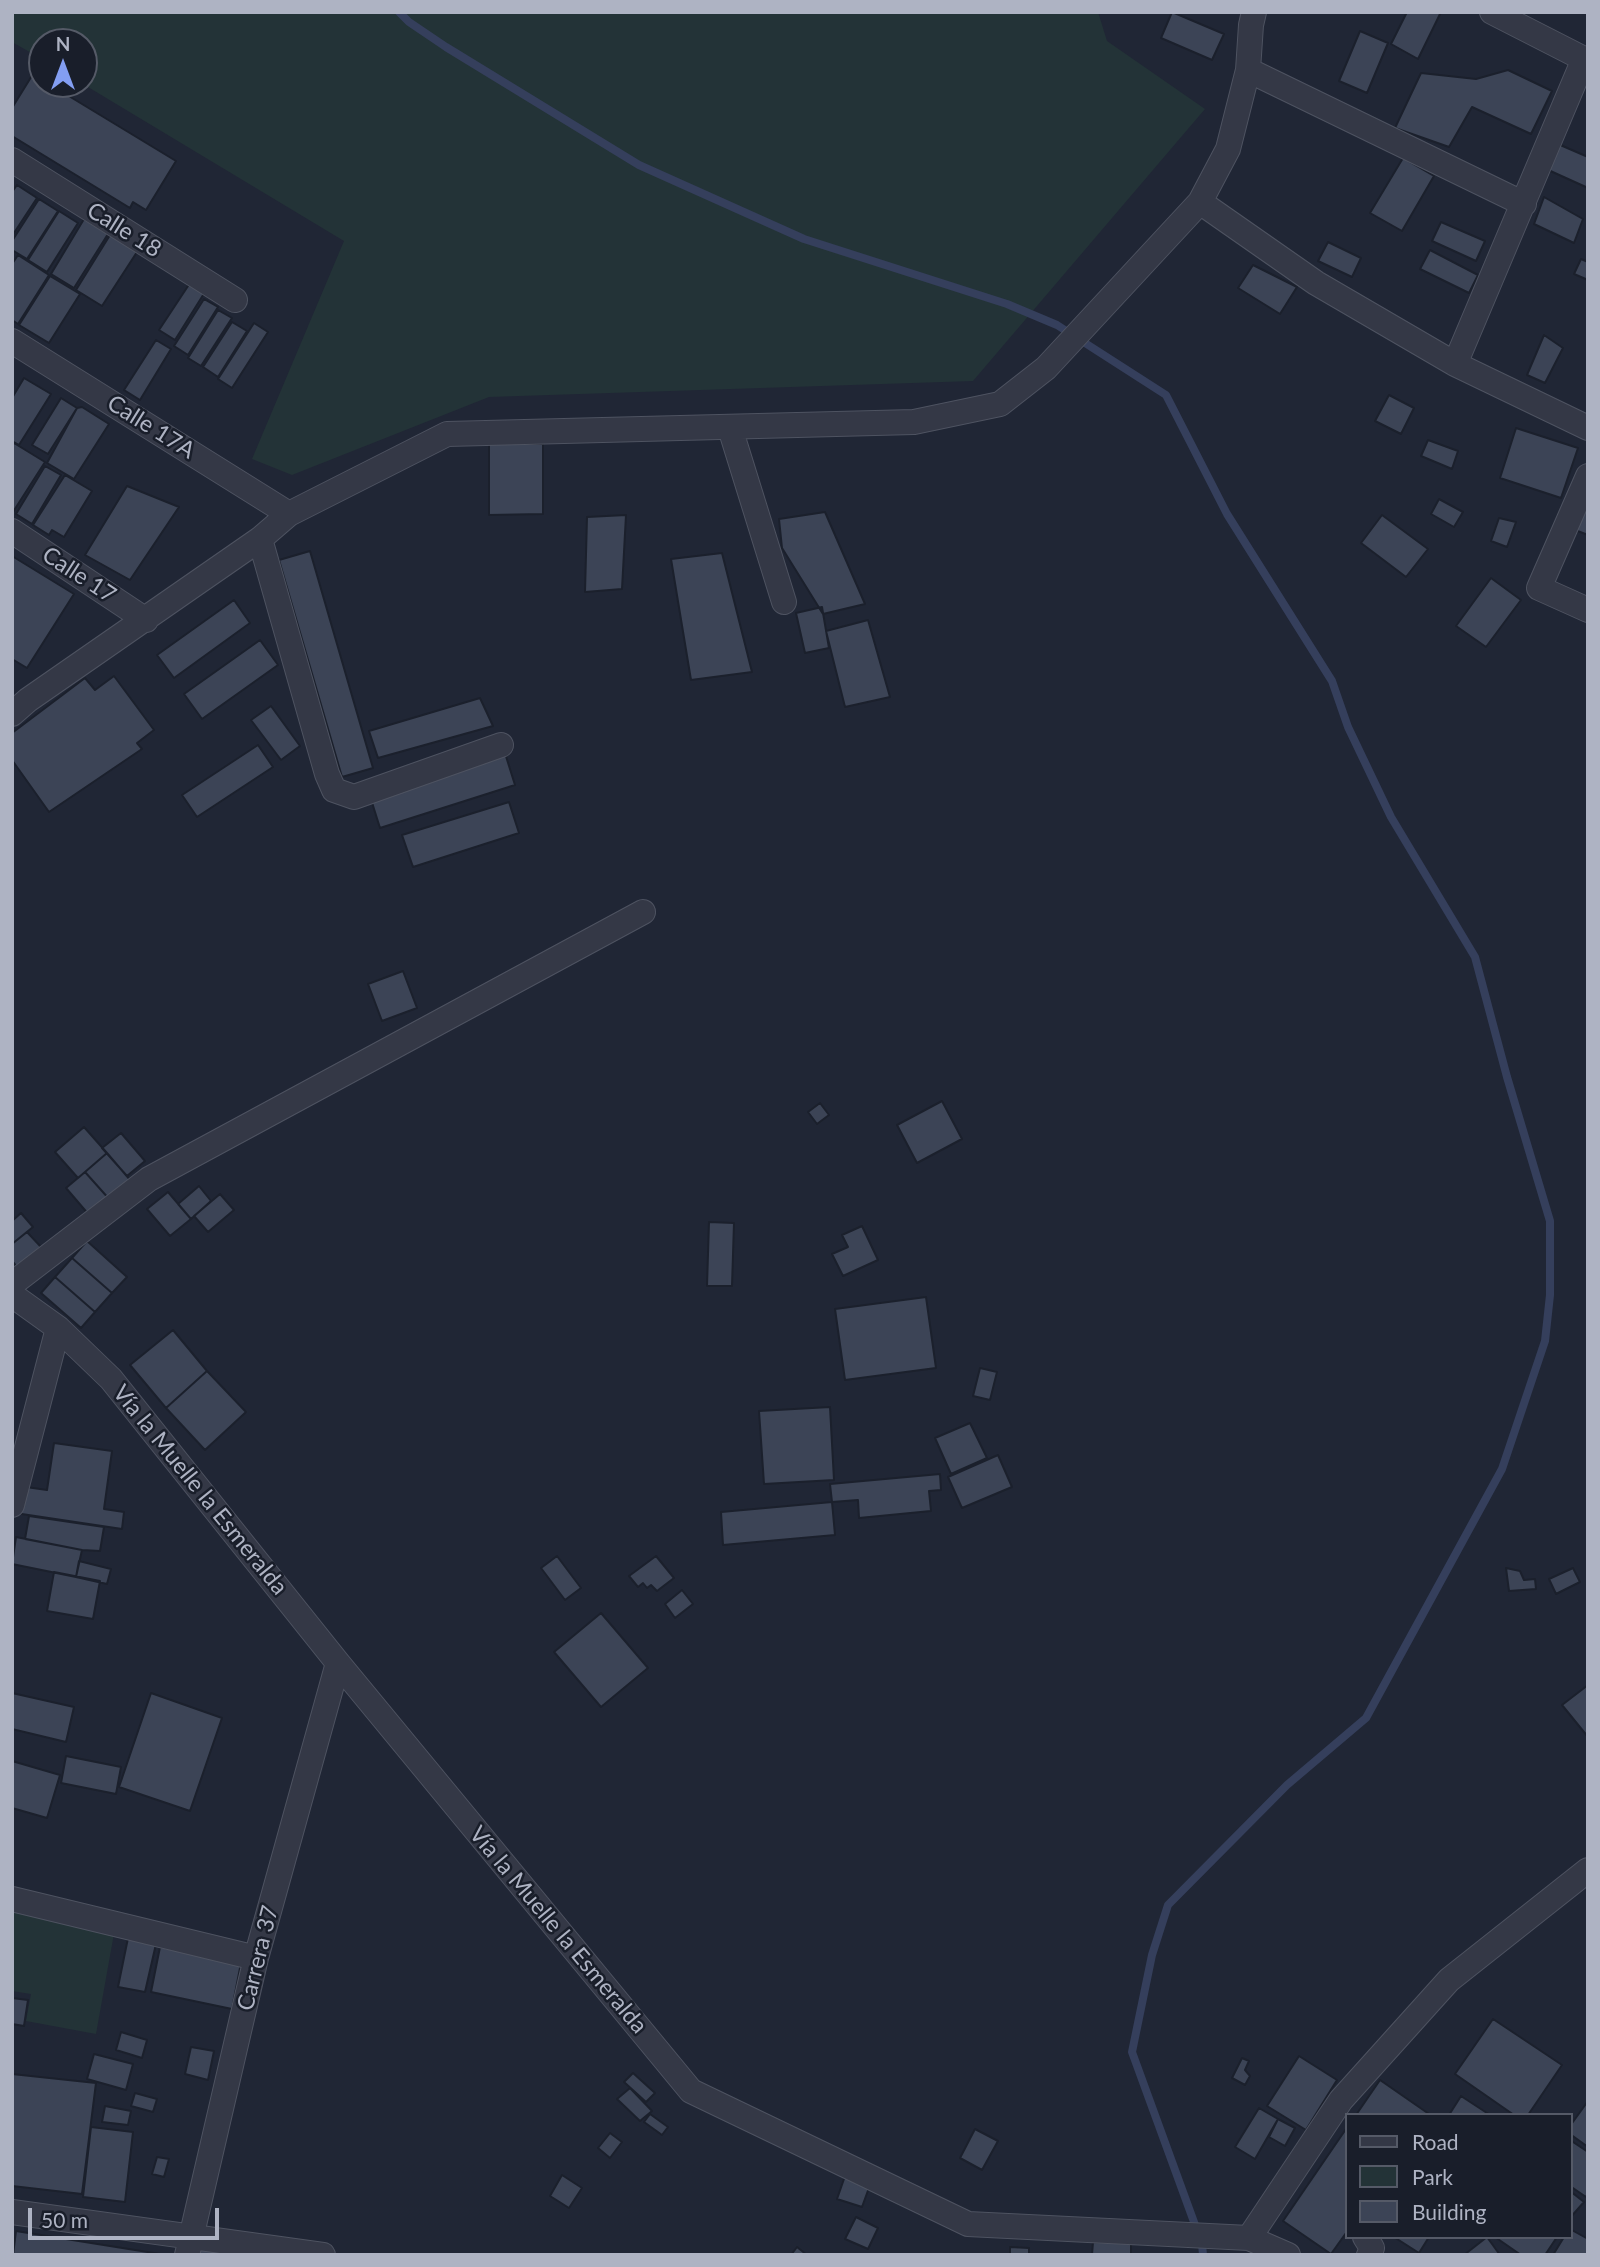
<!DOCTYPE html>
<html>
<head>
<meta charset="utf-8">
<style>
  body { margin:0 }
  #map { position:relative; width:1600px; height:2267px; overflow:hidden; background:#202635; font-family:Lato,sans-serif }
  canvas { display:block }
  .frame { position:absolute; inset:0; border:14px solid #aeb3c3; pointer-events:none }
  .legend { position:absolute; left:1345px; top:2113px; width:228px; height:126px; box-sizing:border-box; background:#191e2a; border:2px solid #555a67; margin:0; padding:9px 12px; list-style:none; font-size:21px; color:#aeb3c3 }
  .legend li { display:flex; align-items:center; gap:14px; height:35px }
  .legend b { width:35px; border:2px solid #555a67 }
  .north { position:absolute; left:28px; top:28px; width:70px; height:70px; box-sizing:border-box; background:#191e2a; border:2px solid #555a67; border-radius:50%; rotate:0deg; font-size:19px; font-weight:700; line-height:28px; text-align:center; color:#aeb3c3 }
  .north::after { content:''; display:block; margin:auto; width:24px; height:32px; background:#839ef2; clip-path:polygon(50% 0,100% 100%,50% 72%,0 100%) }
  .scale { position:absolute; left:28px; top:2208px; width:191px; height:32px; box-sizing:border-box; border:4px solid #aeb3c3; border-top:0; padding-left:9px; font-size:21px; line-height:24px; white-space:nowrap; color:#aeb3c3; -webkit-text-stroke:5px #191e2a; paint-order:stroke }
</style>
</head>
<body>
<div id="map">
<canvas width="1600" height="2267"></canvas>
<div class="frame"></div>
<ul class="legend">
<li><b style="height:9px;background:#343846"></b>Road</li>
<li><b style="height:19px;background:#233337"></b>Park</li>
<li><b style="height:19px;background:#3c4456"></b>Building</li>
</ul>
<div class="north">N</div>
<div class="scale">50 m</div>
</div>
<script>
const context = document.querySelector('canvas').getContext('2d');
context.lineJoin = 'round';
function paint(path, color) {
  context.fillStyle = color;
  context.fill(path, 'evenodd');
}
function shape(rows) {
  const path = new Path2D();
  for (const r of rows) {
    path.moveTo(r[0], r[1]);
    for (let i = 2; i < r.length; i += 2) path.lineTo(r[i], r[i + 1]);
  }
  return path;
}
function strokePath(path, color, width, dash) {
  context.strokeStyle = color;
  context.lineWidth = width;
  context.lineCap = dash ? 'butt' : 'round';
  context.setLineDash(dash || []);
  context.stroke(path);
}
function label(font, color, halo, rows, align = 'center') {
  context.font = font + ' Lato,sans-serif';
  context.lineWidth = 5;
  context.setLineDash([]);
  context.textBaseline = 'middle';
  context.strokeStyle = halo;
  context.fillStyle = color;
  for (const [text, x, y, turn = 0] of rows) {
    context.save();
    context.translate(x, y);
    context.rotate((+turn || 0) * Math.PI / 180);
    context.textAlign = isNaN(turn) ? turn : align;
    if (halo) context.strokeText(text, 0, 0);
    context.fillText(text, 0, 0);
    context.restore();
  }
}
paint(shape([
  [12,12,1098,12,1107,41,1205,109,973,381,489,397,292,475,252,459,344,241,83,84,84,42,42,42,42,59,12,42],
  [12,1910,115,1928,96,2034,26,2021,31,1994,12,1991]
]), '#233337');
strokePath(shape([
  [399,12,409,22,446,47,639,165,804,239,1007,304,1057,325,1166,395,1227,514,1332,681,1348,727,1391,817,1475,957,1507,1077,1550,1221,1550,1295,1545,1341,1502,1469,1366,1718,1287,1785,1168,1905,1152,1955,1132,2052,1202,2244,1203,2255]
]), '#353f5c', 8);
const building = shape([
  [1172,12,1224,34,1212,60,1161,38,1172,12],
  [1407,12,1441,12,1418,59,1391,44,1407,12],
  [1360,31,1388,43,1367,93,1339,81,1360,31],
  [1508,70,1552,91,1531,134,1472,107,1449,147,1395,128,1421,73,1476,79,1508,70],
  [33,74,42,79,42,84,49,84,176,161,146,210,133,202,130,208,12,136,12,108,33,74],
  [1558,144,1588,157,1588,188,1546,169,1558,144],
  [1403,158,1434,176,1402,231,1370,213,1403,158],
  [17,185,37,198,12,236,12,192,17,185],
  [1544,197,1583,219,1574,243,1534,224,1544,197],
  [39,199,58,211,27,259,12,250,12,241,39,199],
  [59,211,78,223,47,272,28,260,59,211],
  [84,219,108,234,74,288,51,274,84,219],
  [1441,222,1485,241,1476,261,1432,241,1441,222],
  [110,235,137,252,102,306,76,290,110,235],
  [1328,242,1361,258,1352,277,1318,261,1328,242],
  [1430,250,1478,275,1469,293,1420,269,1430,250],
  [18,255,49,275,18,324,12,320,12,264,18,255],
  [1581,259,1588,262,1588,280,1574,274,1581,259],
  [1253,265,1297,287,1280,314,1238,288,1253,265],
  [50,276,80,294,49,343,19,325,50,276],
  [190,283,205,292,175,340,159,330,190,283],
  [204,299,218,307,188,355,174,346,204,299],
  [218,310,232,318,201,366,188,358,218,310],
  [232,322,247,331,218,377,203,367,232,322],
  [254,323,268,332,232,388,218,379,254,323],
  [1544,335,1563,348,1545,383,1527,375,1544,335],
  [156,340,171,349,140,400,124,390,156,340],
  [24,378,51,394,19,445,12,441,12,398,24,378],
  [1389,395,1414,408,1401,434,1375,421,1389,395],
  [61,398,77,408,48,454,32,445,61,398],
  [82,407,109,424,74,479,47,463,77,408,82,407],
  [1516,428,1578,448,1561,498,1500,478,1516,428],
  [1428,440,1458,451,1452,469,1421,456,1428,440],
  [14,443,45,462,13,512,12,446,14,443],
  [489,444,543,444,543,514,489,515,489,444],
  [45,466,61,475,32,524,16,514,45,466],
  [65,475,92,491,64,537,52,530,49,535,33,525,65,475],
  [127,486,179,507,130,580,85,555,127,486],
  [1439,499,1463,512,1454,527,1431,514,1439,499],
  [1586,507,1588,508,1588,535,1575,530,1586,507],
  [825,512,865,604,823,614,782,548,779,519,825,512],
  [626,515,622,589,585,592,587,517,626,515],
  [1382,515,1428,549,1406,577,1361,543,1382,515],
  [1499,518,1516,522,1507,547,1491,541,1499,518],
  [310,551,373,768,342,777,279,560,310,551],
  [722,553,752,672,691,680,671,559,722,553],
  [12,556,74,594,27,668,12,659,12,556],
  [1491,578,1521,600,1486,647,1456,626,1491,578],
  [234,600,250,623,174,678,157,655,234,600],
  [822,607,829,648,805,653,796,613,822,607],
  [868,620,890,697,845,707,826,631,868,620],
  [260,640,278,665,202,719,184,694,260,640],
  [114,676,154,730,137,743,142,749,49,812,12,760,12,733,85,678,95,690,114,676],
  [480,698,493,726,378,758,369,731,480,698],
  [271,706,300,746,281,760,251,720,271,706],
  [258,745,273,767,197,817,182,795,258,745],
  [504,750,515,785,380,828,369,793,504,750],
  [509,802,519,833,413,867,402,835,509,802],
  [403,971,417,1008,382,1021,368,984,403,971],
  [942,1101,962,1139,917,1163,897,1125,942,1101],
  [820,1103,829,1115,817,1124,808,1112,820,1103],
  [84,1127,107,1153,78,1178,55,1152,84,1127],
  [121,1133,145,1161,127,1176,102,1148,121,1133],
  [107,1153,131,1181,110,1200,85,1172,107,1153],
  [85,1172,110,1200,90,1216,66,1188,85,1172],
  [199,1186,211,1201,191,1219,178,1204,199,1186],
  [168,1192,191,1219,170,1236,147,1209,168,1192],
  [220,1194,234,1210,208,1232,194,1216,220,1194],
  [21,1213,33,1227,12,1244,12,1221,21,1213],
  [709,1222,734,1223,732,1286,707,1286,709,1222],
  [862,1226,878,1260,843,1276,832,1254,848,1247,842,1235,862,1226],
  [27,1232,41,1247,17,1267,12,1261,12,1244,27,1232],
  [87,1241,127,1277,112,1293,72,1258,87,1241],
  [72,1258,112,1293,95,1312,55,1277,72,1258],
  [55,1277,95,1312,81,1328,41,1293,55,1277],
  [926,1297,936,1368,845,1380,835,1309,926,1297],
  [173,1330,207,1371,166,1408,130,1365,173,1330],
  [980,1368,997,1372,990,1400,973,1396,980,1368],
  [207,1371,246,1412,205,1450,166,1408,207,1371],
  [830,1407,834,1480,764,1484,759,1411,830,1407],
  [970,1423,987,1458,951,1474,935,1438,970,1423],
  [54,1443,112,1451,104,1509,124,1512,122,1529,15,1513,19,1486,47,1490,54,1443],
  [998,1455,1012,1487,962,1508,948,1477,998,1455],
  [940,1474,941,1490,929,1491,931,1511,859,1518,858,1500,832,1502,830,1484,940,1474],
  [832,1502,835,1535,723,1545,721,1512,832,1502],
  [29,1516,104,1527,100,1551,82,1550,25,1539,29,1516],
  [16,1537,82,1550,76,1577,12,1564,16,1537],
  [557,1556,581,1588,565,1600,541,1568,557,1556],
  [656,1556,674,1578,657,1591,651,1585,647,1588,643,1583,638,1587,629,1576,656,1556],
  [79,1561,111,1569,107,1584,76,1577,79,1561],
  [1506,1568,1520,1571,1524,1580,1535,1579,1536,1589,1509,1591,1506,1568],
  [1573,1568,1580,1582,1556,1594,1549,1579,1573,1568],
  [54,1572,100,1581,93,1619,47,1611,54,1572],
  [682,1590,693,1604,675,1618,665,1604,682,1590],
  [601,1613,648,1668,601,1707,554,1652,601,1613],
  [1588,1685,1588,1737,1562,1705,1588,1685],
  [12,1693,74,1707,66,1742,12,1729,12,1693],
  [151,1693,222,1718,190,1811,119,1787,151,1693],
  [66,1756,121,1767,116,1794,61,1783,66,1756],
  [12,1761,60,1775,47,1818,12,1808,12,1761],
  [128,1938,156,1944,145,1992,118,1987,128,1938],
  [160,1947,241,1963,232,2009,151,1992,160,1947],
  [12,1998,28,2000,24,2026,12,2024,12,1998],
  [1493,2019,1562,2065,1528,2115,1514,2115,1455,2074,1493,2019],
  [121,2032,147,2040,142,2058,116,2050,121,2032],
  [191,2047,214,2051,208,2080,185,2074,191,2047],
  [94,2054,133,2064,126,2090,87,2079,94,2054],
  [1299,2056,1337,2080,1306,2130,1267,2106,1299,2056],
  [1242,2058,1249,2061,1245,2070,1250,2076,1245,2085,1232,2078,1242,2058],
  [633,2073,655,2093,646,2102,624,2082,633,2073],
  [12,2074,96,2083,82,2194,12,2186,12,2074],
  [1380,2080,1429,2114,1428,2115,1356,2115,1380,2080],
  [630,2088,652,2111,640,2121,617,2099,630,2088],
  [135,2093,157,2099,153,2112,131,2106,135,2093],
  [1461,2096,1490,2115,1449,2115,1461,2096],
  [1588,2101,1588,2147,1570,2134,1570,2126,1588,2101],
  [105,2106,131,2111,128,2125,102,2122,105,2106],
  [1259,2108,1278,2119,1255,2159,1235,2147,1259,2108],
  [650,2114,668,2127,662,2135,644,2122,650,2114],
  [1278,2119,1295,2128,1285,2146,1269,2137,1278,2119],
  [91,2127,133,2132,125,2202,83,2197,91,2127],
  [975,2129,998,2141,982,2170,960,2158,975,2129],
  [1346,2129,1346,2233,1331,2254,1283,2221,1346,2129],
  [610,2133,622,2142,610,2158,598,2148,610,2133],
  [1570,2140,1588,2152,1588,2194,1586,2197,1570,2186,1570,2140],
  [157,2157,169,2159,164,2177,152,2174,157,2157],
  [562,2175,582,2188,569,2208,550,2196,562,2175],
  [845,2176,870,2185,862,2207,837,2199,845,2176],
  [1570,2191,1584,2202,1570,2218,1570,2191],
  [856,2217,878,2228,868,2249,845,2239,856,2217],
  [1570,2229,1588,2239,1588,2255,1553,2255,1564,2237,1570,2237,1570,2229],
  [16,2231,160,2254,13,2255,16,2231],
  [1394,2237,1429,2237,1419,2253,1394,2237],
  [1487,2237,1500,2255,1464,2255,1487,2237],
  [1495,2237,1557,2237,1545,2255,1521,2255,1495,2237],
  [1093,2242,1131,2243,1131,2255,1092,2255,1093,2242],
  [194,2247,233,2255,192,2255,194,2247],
  [797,2247,807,2255,791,2255,797,2247],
  [1010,2247,1029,2248,1029,2255,1010,2255,1010,2247]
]);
paint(building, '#3c4456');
strokePath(building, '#1b202c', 2);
const minor = shape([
  [1492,12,1588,61],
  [1248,70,1524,204],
  [12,160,235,300],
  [1200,202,1316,283,1455,364,1588,428],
  [12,341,289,514],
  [1455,364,1584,59],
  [730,428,784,602],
  [1588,476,1539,588,1588,610],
  [12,531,146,620],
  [260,539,327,774,334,790,354,797,501,745],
  [12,714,28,700,260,539,289,514,447,434,914,422,1000,404,1046,368,1200,202,1228,149,1248,70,1251,25,1254,12],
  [12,1284,149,1179,643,912],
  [12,1295,58,1328,111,1379,338,1663,691,2091,968,2224,1249,2238,1288,2255],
  [12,1505,58,1328],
  [12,1899,256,1958],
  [12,2212,323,2255],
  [1365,2237,1372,2248,1369,2255],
  [1249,2238,1341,2100,1449,1980,1588,1870],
  [187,2255,256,1958,338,1663]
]);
strokePath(minor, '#4e5361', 26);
strokePath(minor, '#343846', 24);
label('23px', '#aeb3c3', '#191e2a', [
  ["Calle 18",124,230,32],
  ["Calle 17A",151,427,32],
  ["Calle 17",79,575,33],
  ["Vía la Muelle la Esmeralda",200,1490,51],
  ["Vía la Muelle la Esmeralda",558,1930,50],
  ["Carrera 37",258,1958,-76]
]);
</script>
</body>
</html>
